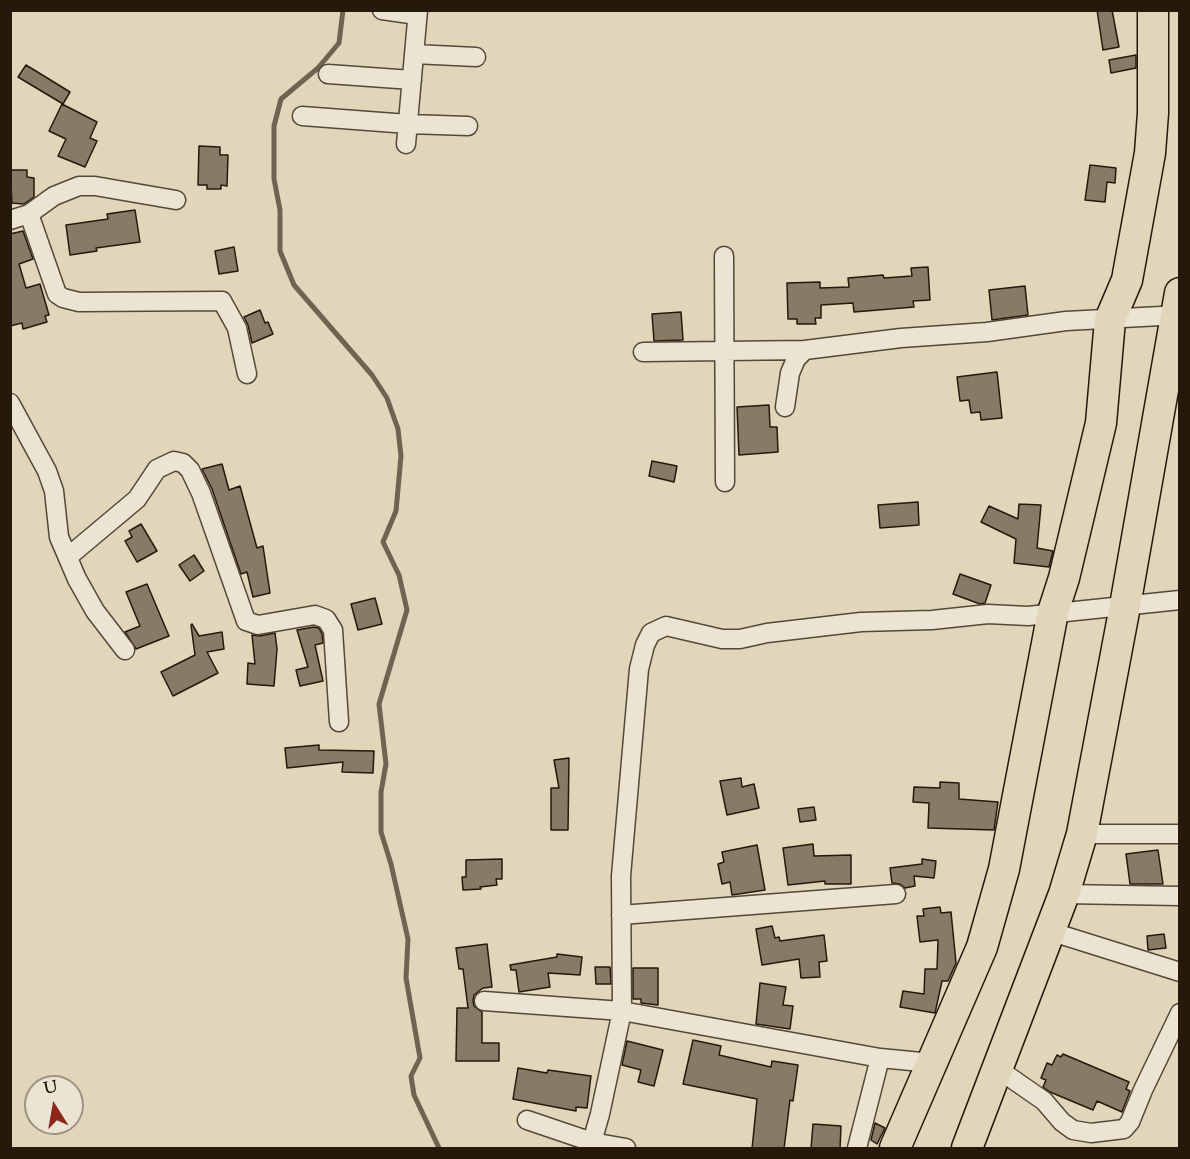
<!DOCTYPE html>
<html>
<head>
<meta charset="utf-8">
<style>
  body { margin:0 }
  #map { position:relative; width:1190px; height:1159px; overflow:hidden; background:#e1d6ba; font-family:"Sorts Mill Goudy",serif }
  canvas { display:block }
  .frame { position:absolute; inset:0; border:12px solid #25190c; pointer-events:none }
  .north { position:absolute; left:24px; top:1075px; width:60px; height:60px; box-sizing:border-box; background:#ece4d2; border:2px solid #9c9383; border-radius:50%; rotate:349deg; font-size:16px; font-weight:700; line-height:24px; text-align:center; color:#25190c }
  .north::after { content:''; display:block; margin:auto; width:21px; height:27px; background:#8f2418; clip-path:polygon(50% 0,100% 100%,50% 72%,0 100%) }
</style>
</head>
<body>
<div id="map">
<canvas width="1190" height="1159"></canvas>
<div class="frame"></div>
<div class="north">U</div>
</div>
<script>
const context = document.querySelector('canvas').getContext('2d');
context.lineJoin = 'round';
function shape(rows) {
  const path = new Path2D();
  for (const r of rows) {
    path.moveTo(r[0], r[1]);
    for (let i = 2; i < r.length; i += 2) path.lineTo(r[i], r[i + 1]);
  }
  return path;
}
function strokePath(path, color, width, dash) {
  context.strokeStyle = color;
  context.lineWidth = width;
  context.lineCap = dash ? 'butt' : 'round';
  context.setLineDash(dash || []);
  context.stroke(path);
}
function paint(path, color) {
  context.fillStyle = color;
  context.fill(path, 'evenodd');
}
strokePath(shape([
  [343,10,339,43,318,68,281,99,274,126,274,179,280,210,280,251,294,285,372,375,387,398,398,429,401,456,396,511,383,542,399,575,407,610,379,704,386,764,381,792,381,832,391,864,408,939,406,978,420,1058,411,1076,414,1095,439,1148]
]), '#6f6451', 5);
const building = shape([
  [1097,10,1112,10,1119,47,1103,50,1097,10],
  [1136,55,1136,68,1111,73,1109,60,1136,55],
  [26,65,70,92,63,104,18,77,26,65],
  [62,104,97,122,90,138,97,141,85,167,58,156,66,139,49,131,62,104],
  [199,146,220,147,220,155,228,155,227,186,221,185,221,189,207,189,207,185,198,185,199,146],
  [1090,165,1116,168,1115,183,1107,182,1105,202,1085,200,1090,165],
  [10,170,27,170,27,177,34,178,34,197,24,204,12,203,10,170],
  [135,210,140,242,96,248,97,251,70,255,66,225,108,219,107,214,135,210],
  [23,231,33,259,19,264,26,288,40,284,49,315,45,316,47,322,23,329,22,323,10,326,10,234,23,231],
  [234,247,238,271,219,274,215,251,234,247],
  [928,267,930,300,913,301,914,307,854,312,853,303,821,305,821,318,815,318,816,324,797,324,797,319,788,319,787,283,820,282,820,288,849,287,848,278,883,275,884,278,912,276,911,268,928,267],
  [1025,286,1028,315,992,320,989,290,1025,286],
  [260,310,265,323,268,322,273,334,252,343,248,325,244,317,260,310],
  [681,312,683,340,654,341,652,314,681,312],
  [997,372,1002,418,981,420,980,412,971,413,969,400,960,401,957,377,997,372],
  [769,405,770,427,777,427,778,452,739,455,737,407,769,405],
  [652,461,677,466,674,482,649,476,652,461],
  [222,464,229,490,240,486,257,548,263,546,270,593,253,597,247,572,241,574,212,489,202,469,222,464],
  [918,502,919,525,880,528,878,505,918,502],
  [1019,504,1041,505,1037,548,1053,551,1049,567,1014,563,1016,539,981,522,989,506,1018,519,1019,504],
  [141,524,157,551,137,562,125,541,132,537,129,531,141,524],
  [194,555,204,571,190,581,179,565,194,555],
  [960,574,991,585,985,603,980,604,953,594,960,574],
  [147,584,169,636,136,649,125,632,140,626,126,592,147,584],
  [375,598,382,624,358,630,351,604,375,598],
  [192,624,199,636,222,632,224,649,207,652,218,673,173,696,161,672,195,655,191,625,192,624],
  [314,627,319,628,322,634,323,643,315,645,323,681,300,686,296,670,308,667,297,630,314,627],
  [275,633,277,649,274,686,247,684,248,663,255,664,252,635,260,636,275,633],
  [319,745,319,750,374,751,373,773,342,772,343,762,287,768,285,748,319,745],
  [569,758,568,830,551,830,551,788,559,788,554,760,569,758],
  [741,778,742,787,754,784,759,808,727,815,720,781,741,778],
  [940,782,959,783,959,799,998,802,994,830,928,828,929,803,913,802,914,787,940,788,940,782],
  [814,807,816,820,800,822,798,809,814,807],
  [813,844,814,856,851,855,851,884,825,884,825,881,788,885,783,848,813,844],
  [757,845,765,890,732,895,730,882,722,884,718,864,724,862,722,852,757,845],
  [1158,850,1163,884,1130,884,1126,854,1158,850],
  [502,859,502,879,496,879,497,885,480,887,481,889,463,890,462,877,466,877,466,860,502,859],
  [922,859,936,861,934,878,914,876,915,886,905,888,900,884,892,883,890,868,922,864,922,859],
  [940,907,941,913,951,912,956,963,948,981,942,981,935,1013,900,1007,903,991,924,994,925,969,937,969,938,940,920,942,917,916,924,916,923,909,940,907],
  [772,926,775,938,779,937,780,941,824,935,827,961,819,962,820,977,801,978,799,959,762,965,756,929,772,926],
  [1164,934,1166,948,1148,950,1147,936,1164,934],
  [487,944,492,987,483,988,479,991,474,995,473,1001,474,1006,482,1012,482,1043,499,1043,499,1061,456,1061,457,1008,468,1008,463,969,459,969,456,948,487,944],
  [557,954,582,957,580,975,548,973,550,987,519,992,516,970,511,970,510,965,557,957,557,954],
  [595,967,610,967,611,984,596,984,595,967],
  [633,968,658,968,658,1005,641,1003,641,999,633,999,633,968],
  [760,983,786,987,783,1005,793,1006,790,1029,756,1024,760,983],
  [693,1040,721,1046,719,1055,771,1067,772,1061,798,1065,793,1101,790,1100,784,1149,752,1149,757,1099,683,1084,693,1040],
  [627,1041,663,1050,654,1086,638,1082,641,1070,622,1065,627,1041],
  [1063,1054,1129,1082,1126,1089,1130,1091,1122,1112,1097,1101,1093,1110,1050,1092,1043,1087,1046,1080,1041,1078,1047,1063,1052,1065,1057,1055,1061,1057,1063,1054],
  [518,1068,547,1073,548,1070,591,1076,587,1108,576,1107,576,1111,513,1099,518,1068],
  [875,1123,885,1128,877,1144,871,1140,875,1123],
  [813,1124,841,1126,840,1149,811,1149,813,1124]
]);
paint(building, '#877b66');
strokePath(building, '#25190c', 1.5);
const minor = shape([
  [382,10,417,15],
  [414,54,476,57],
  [328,74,412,80],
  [302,116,408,124,468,126],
  [406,144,418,10],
  [29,214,57,294,63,298,79,302,222,301,237,328,247,374],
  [10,220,29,214,54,196,79,186,95,186,176,200],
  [724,256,725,482],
  [643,352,805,350],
  [10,403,47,471,54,491,59,537,77,579,95,611,125,650],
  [785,407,790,373,796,359,805,350,901,338,987,332,1066,321,1180,315],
  [69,556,137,499,157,469,174,461,183,463,190,470,201,493,246,621,258,625,315,615,326,619,333,630,339,722],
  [1082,834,1180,834],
  [1064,894,1180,896],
  [621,915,896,894],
  [1049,931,1180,972],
  [484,1001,622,1011,880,1058,932,1063],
  [998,1069,1044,1101,1062,1122,1073,1130,1091,1133,1124,1129,1130,1122,1143,1090,1180,1013],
  [527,1120,592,1142,626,1148],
  [587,1148,594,1135,600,1114,622,1011,621,876,639,669,645,645,651,633,666,626,722,639,740,639,767,633,861,622,932,620,988,614,1028,616,1180,600],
  [857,1148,880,1058]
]);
const trunk = shape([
  [895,1148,982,947,1004,869,1053,612,1064,578,1101,423,1110,320,1127,280,1150,153,1153,113,1153,10],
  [967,1148,1064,894,1082,834,1125,606,1180,293]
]);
strokePath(minor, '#544838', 21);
strokePath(trunk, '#25190c', 33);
strokePath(minor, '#ece4d2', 18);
strokePath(trunk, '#e1d6ba', 30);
</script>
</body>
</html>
